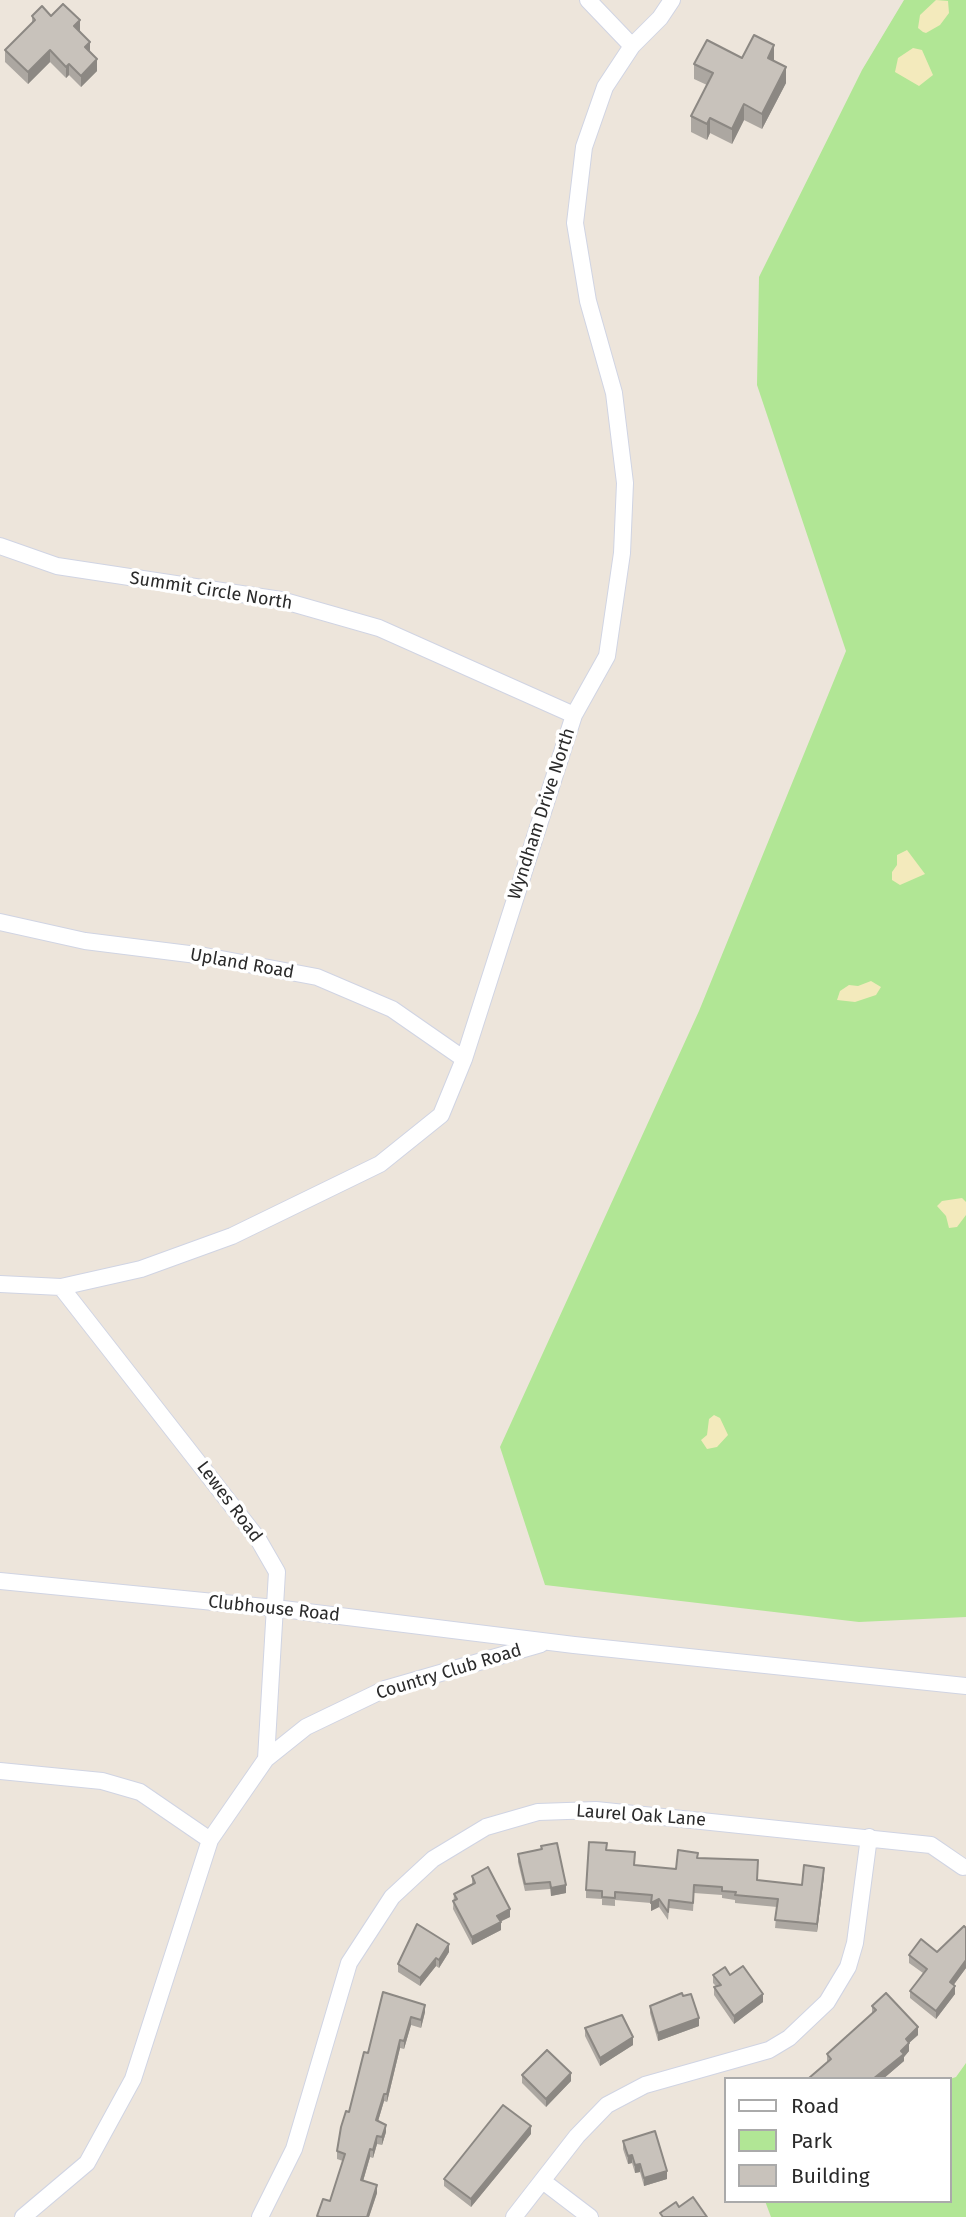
<!DOCTYPE html>
<html>
<head>
<meta charset="utf-8">
<style>
  body { margin:0 }
  #map { position:relative; width:966px; height:2217px; overflow:hidden; background:#ede5db; font-family:"Fira Sans",sans-serif }
  canvas { display:block }
  .legend { position:absolute; left:724px; top:2077px; width:228px; height:126px; box-sizing:border-box; background:#fff; border:2px solid #aaa; margin:0; padding:9px 12px; list-style:none; font-size:21px; color:#2a2a2a }
  .legend li { display:flex; align-items:center; gap:14px; height:35px }
  .legend b { width:35px; border:2px solid #aaa }
</style>
</head>
<body>
<div id="map">
<canvas width="966" height="2217"></canvas>
<ul class="legend">
<li><b style="height:9px;background:#fff"></b>Road</li>
<li><b style="height:19px;background:#b1e695"></b>Park</li>
<li><b style="height:19px;background:#c8c2bb"></b>Building</li>
</ul>
</div>
<script>
const context = document.querySelector('canvas').getContext('2d');
context.lineJoin = 'round';
function paint(path, color) {
  context.fillStyle = color;
  context.fill(path, 'evenodd');
}
function shape(rows) {
  const path = new Path2D();
  for (const r of rows) {
    path.moveTo(r[0], r[1]);
    for (let i = 2; i < r.length; i += 2) path.lineTo(r[i], r[i + 1]);
  }
  return path;
}
function strokePath(path, color, width, dash) {
  context.strokeStyle = color;
  context.lineWidth = width;
  context.lineCap = dash ? 'butt' : 'round';
  context.setLineDash(dash || []);
  context.stroke(path);
}
function label(font, color, halo, rows, align = 'center') {
  context.font = font + ' "Fira Sans",sans-serif';
  context.lineWidth = 7;
  context.setLineDash([]);
  context.textBaseline = 'middle';
  context.strokeStyle = halo;
  context.fillStyle = color;
  for (const [text, x, y, turn = 0] of rows) {
    context.save();
    context.translate(x, y);
    context.rotate((+turn || 0) * Math.PI / 180);
    context.textAlign = isNaN(turn) ? turn : align;
    if (halo) context.strokeText(text, 0, 0);
    context.fillText(text, 0, 0);
    context.restore();
  }
}
paint(shape([
  [904,0,966,0,966,1617,859,1622,545,1585,500,1447,699,1011,846,651,757,385,759,277,862,70],
  [966,2063,966,2217,771,2217,765,2201,950,2201,950,2079,956,2077]
]), '#b1e695');
paint(shape([
  [936,0,948,1,949,13,940,25,926,33,923,32,918,28,920,15],
  [913,48,922,50,933,75,919,86,895,72,898,58],
  [907,850,925,874,900,885,892,880,892,872,897,865,897,855],
  [871,981,881,987,876,995,855,1002,837,1000,840,991,849,985,858,986],
  [962,1198,966,1202,966,1215,957,1227,949,1228,946,1216,937,1206,942,1201],
  [714,1415,720,1418,728,1435,717,1447,707,1449,701,1440,707,1435,709,1419]
]), '#f3eabc');
const street = shape([
  [588,0,632,46],
  [0,546,57,566,281,600,379,628,574,715],
  [0,922,85,941,205,956,317,977,392,1009,464,1059],
  [0,1284,61,1287,141,1269,232,1236,380,1164,441,1115,464,1059,574,715,607,656,622,553,625,483,614,393,588,301,575,223,584,147,605,87,632,46,660,18,672,0],
  [61,1287,258,1539,277,1572,266,1759],
  [0,1581,275,1608,574,1645,966,1686],
  [0,1771,102,1781,140,1792,210,1840],
  [544,2182,590,2217],
  [23,2217,87,2163,133,2079,210,1840,266,1759,306,1727,385,1689,541,1644],
  [260,2217,294,2149,349,1963,392,1897,433,1859,486,1827,538,1812,596,1810,931,1845,963,1867],
  [514,2217,577,2136,607,2105,645,2085,769,2050,789,2038,827,2002,848,1967,855,1943,869,1837]
]);
strokePath(street, '#d0d4e3', 18);
strokePath(street, '#fff', 16);
paint(shape([
  [32,16,51,16,80,31,90,52,97,71,81,87,69,75,66,78,50,62,28,84,5,62,5,50,32,23],
  [742,58,774,61,786,83,762,129,744,120,732,144,710,133,707,140,691,132,691,116,707,85,694,79,694,64],
  [606,1850,635,1865,676,1869,698,1858,758,1868,757,1880,802,1885,824,1876,817,1932,775,1928,777,1907,735,1903,735,1900,722,1898,722,1895,694,1893,693,1911,669,1908,668,1920,659,1907,651,1911,651,1903,615,1900,615,1906,602,1905,602,1899,586,1898,586,1890],
  [518,1854,566,1893,551,1896,550,1889,525,1891,518,1862],
  [472,1876,510,1917,500,1922,501,1930,472,1945,453,1909,454,1894,472,1884],
  [449,1952,439,1968,436,1966,420,1986,398,1972,398,1964],
  [937,1952,966,1968,953,1985,955,1994,936,2019,910,1998,910,1991,923,1973,909,1963,909,1955],
  [713,1975,730,1975,763,2002,734,2024,714,1995,714,1987,716,1986,713,1983],
  [383,1992,425,2012,421,2028,411,2025,404,2049,400,2048,387,2102,384,2101,378,2121,386,2132,382,2145,377,2144,373,2158,370,2157,363,2181,377,2193,369,2217,317,2217,323,2199,330,2201,343,2161,337,2159,337,2151,368,2053],
  [683,1996,699,2026,658,2041,650,2013,650,2006],
  [872,2006,918,2035,909,2043,909,2051,904,2057,904,2061,883,2079,809,2079,827,2062,827,2054,872,2014],
  [585,2028,633,2045,600,2066,585,2036],
  [522,2075,571,2081,546,2107,522,2083],
  [531,2134,471,2207,444,2186,444,2179],
  [623,2141,667,2179,644,2186,640,2172,635,2173,632,2163,628,2164,623,2149]
]), '#aca7a1');
paint(shape([
  [80,20,80,32,74,26],
  [90,42,90,54,85,47],
  [774,45,774,61,768,58],
  [50,50,50,62,28,84,28,72],
  [97,59,97,71,81,87,81,76],
  [69,64,69,75,66,78,66,67],
  [786,67,786,83,762,129,762,114],
  [744,104,744,120,732,144,732,129],
  [710,118,710,133,707,140,707,124],
  [824,1868,824,1876,817,1932,817,1924],
  [566,1885,566,1893,551,1896,551,1888],
  [659,1899,659,1907,651,1911,651,1903],
  [510,1909,510,1917,497,1923,497,1916],
  [501,1922,501,1930,472,1945,472,1937],
  [449,1944,449,1952,439,1968,439,1960],
  [436,1958,436,1966,420,1986,420,1978],
  [966,1960,966,1968,950,1990,950,1982],
  [955,1986,955,1994,936,2019,936,2011],
  [763,1994,763,2002,734,2024,734,2016],
  [425,2005,425,2012,421,2028,421,2020],
  [411,2017,411,2025,404,2049,404,2041],
  [699,2018,699,2026,658,2041,658,2033],
  [918,2027,918,2035,909,2043,909,2051,904,2057,904,2061,883,2079,873,2079,901,2051,906,2039],
  [633,2037,633,2045,600,2066,600,2058],
  [400,2040,400,2048,387,2102,387,2094],
  [571,2073,571,2081,546,2107,546,2099],
  [384,2094,384,2101,376,2128,376,2120],
  [386,2125,386,2132,382,2145,382,2137],
  [531,2126,531,2134,471,2207,471,2199],
  [377,2136,377,2144,373,2158,373,2150],
  [370,2149,370,2157,361,2188,361,2180],
  [632,2155,632,2163,628,2164,628,2156],
  [640,2164,640,2172,635,2173,635,2165],
  [667,2171,667,2179,644,2186,644,2178],
  [377,2185,377,2193,369,2217,367,2217]
]), '#8c8883');
const building = shape([
  [63,4,80,20,74,26,90,42,85,47,97,59,81,76,69,64,66,67,50,50,28,72,5,50,35,20,32,16,42,6,51,16,63,4],
  [754,35,774,45,768,58,786,67,762,114,744,104,732,129,710,118,707,124,691,116,713,73,694,64,707,40,742,58,754,35],
  [589,1842,607,1843,606,1850,635,1852,634,1865,676,1869,678,1850,698,1853,697,1858,758,1860,757,1880,802,1885,804,1865,824,1868,817,1924,775,1920,778,1899,735,1895,736,1892,722,1891,722,1887,694,1885,693,1903,669,1900,668,1912,659,1899,651,1903,652,1895,615,1892,615,1898,602,1897,602,1891,586,1890,589,1842],
  [557,1843,566,1885,551,1888,550,1882,525,1884,518,1854,542,1849,541,1846,557,1843],
  [488,1867,510,1909,497,1916,501,1922,472,1937,453,1901,457,1899,454,1894,475,1883,472,1876,488,1867],
  [417,1924,449,1944,439,1960,436,1958,420,1978,398,1964,417,1924],
  [964,1926,966,1928,966,1960,950,1982,955,1986,936,2011,910,1991,927,1969,909,1955,921,1939,937,1952,964,1926],
  [743,1966,763,1994,734,2016,714,1987,721,1985,713,1975,725,1967,730,1975,743,1966],
  [383,1992,425,2005,421,2020,411,2017,404,2041,400,2040,387,2094,384,2094,376,2120,386,2125,382,2137,377,2136,373,2150,370,2149,361,2180,377,2185,367,2217,320,2217,317,2216,323,2199,330,2201,345,2154,337,2151,341,2127,346,2111,349,2112,364,2052,368,2053,383,1992],
  [682,1993,683,1996,691,1994,699,2018,658,2033,650,2006,682,1993],
  [886,1993,918,2027,906,2039,909,2043,901,2051,904,2054,873,2079,810,2079,809,2078,831,2059,827,2054,876,2010,872,2006,886,1993],
  [622,2015,633,2037,600,2058,585,2028,622,2015],
  [547,2050,571,2073,546,2099,522,2075,547,2050],
  [503,2105,531,2126,471,2199,444,2179,503,2105],
  [655,2131,667,2171,644,2178,640,2164,635,2165,632,2155,628,2156,623,2141,655,2131],
  [693,2197,707,2217,663,2217,660,2213,676,2202,679,2207,693,2197]
]);
paint(building, '#c8c2bb');
strokePath(building, '#8c8883', 2);
label('18px', '#2a2a2a', '#fff', [
  ["Summit Circle North",211,591,9],
  ["Wyndham Drive North",542,814,-72],
  ["Upland Road",242,964,10],
  ["Lewes Road",229,1502,53],
  ["Clubhouse Road",274,1609,6],
  ["Country Club Road",449,1672,-17],
  ["Laurel Oak Lane",641,1816,4]
]);
</script>
</body>
</html>
